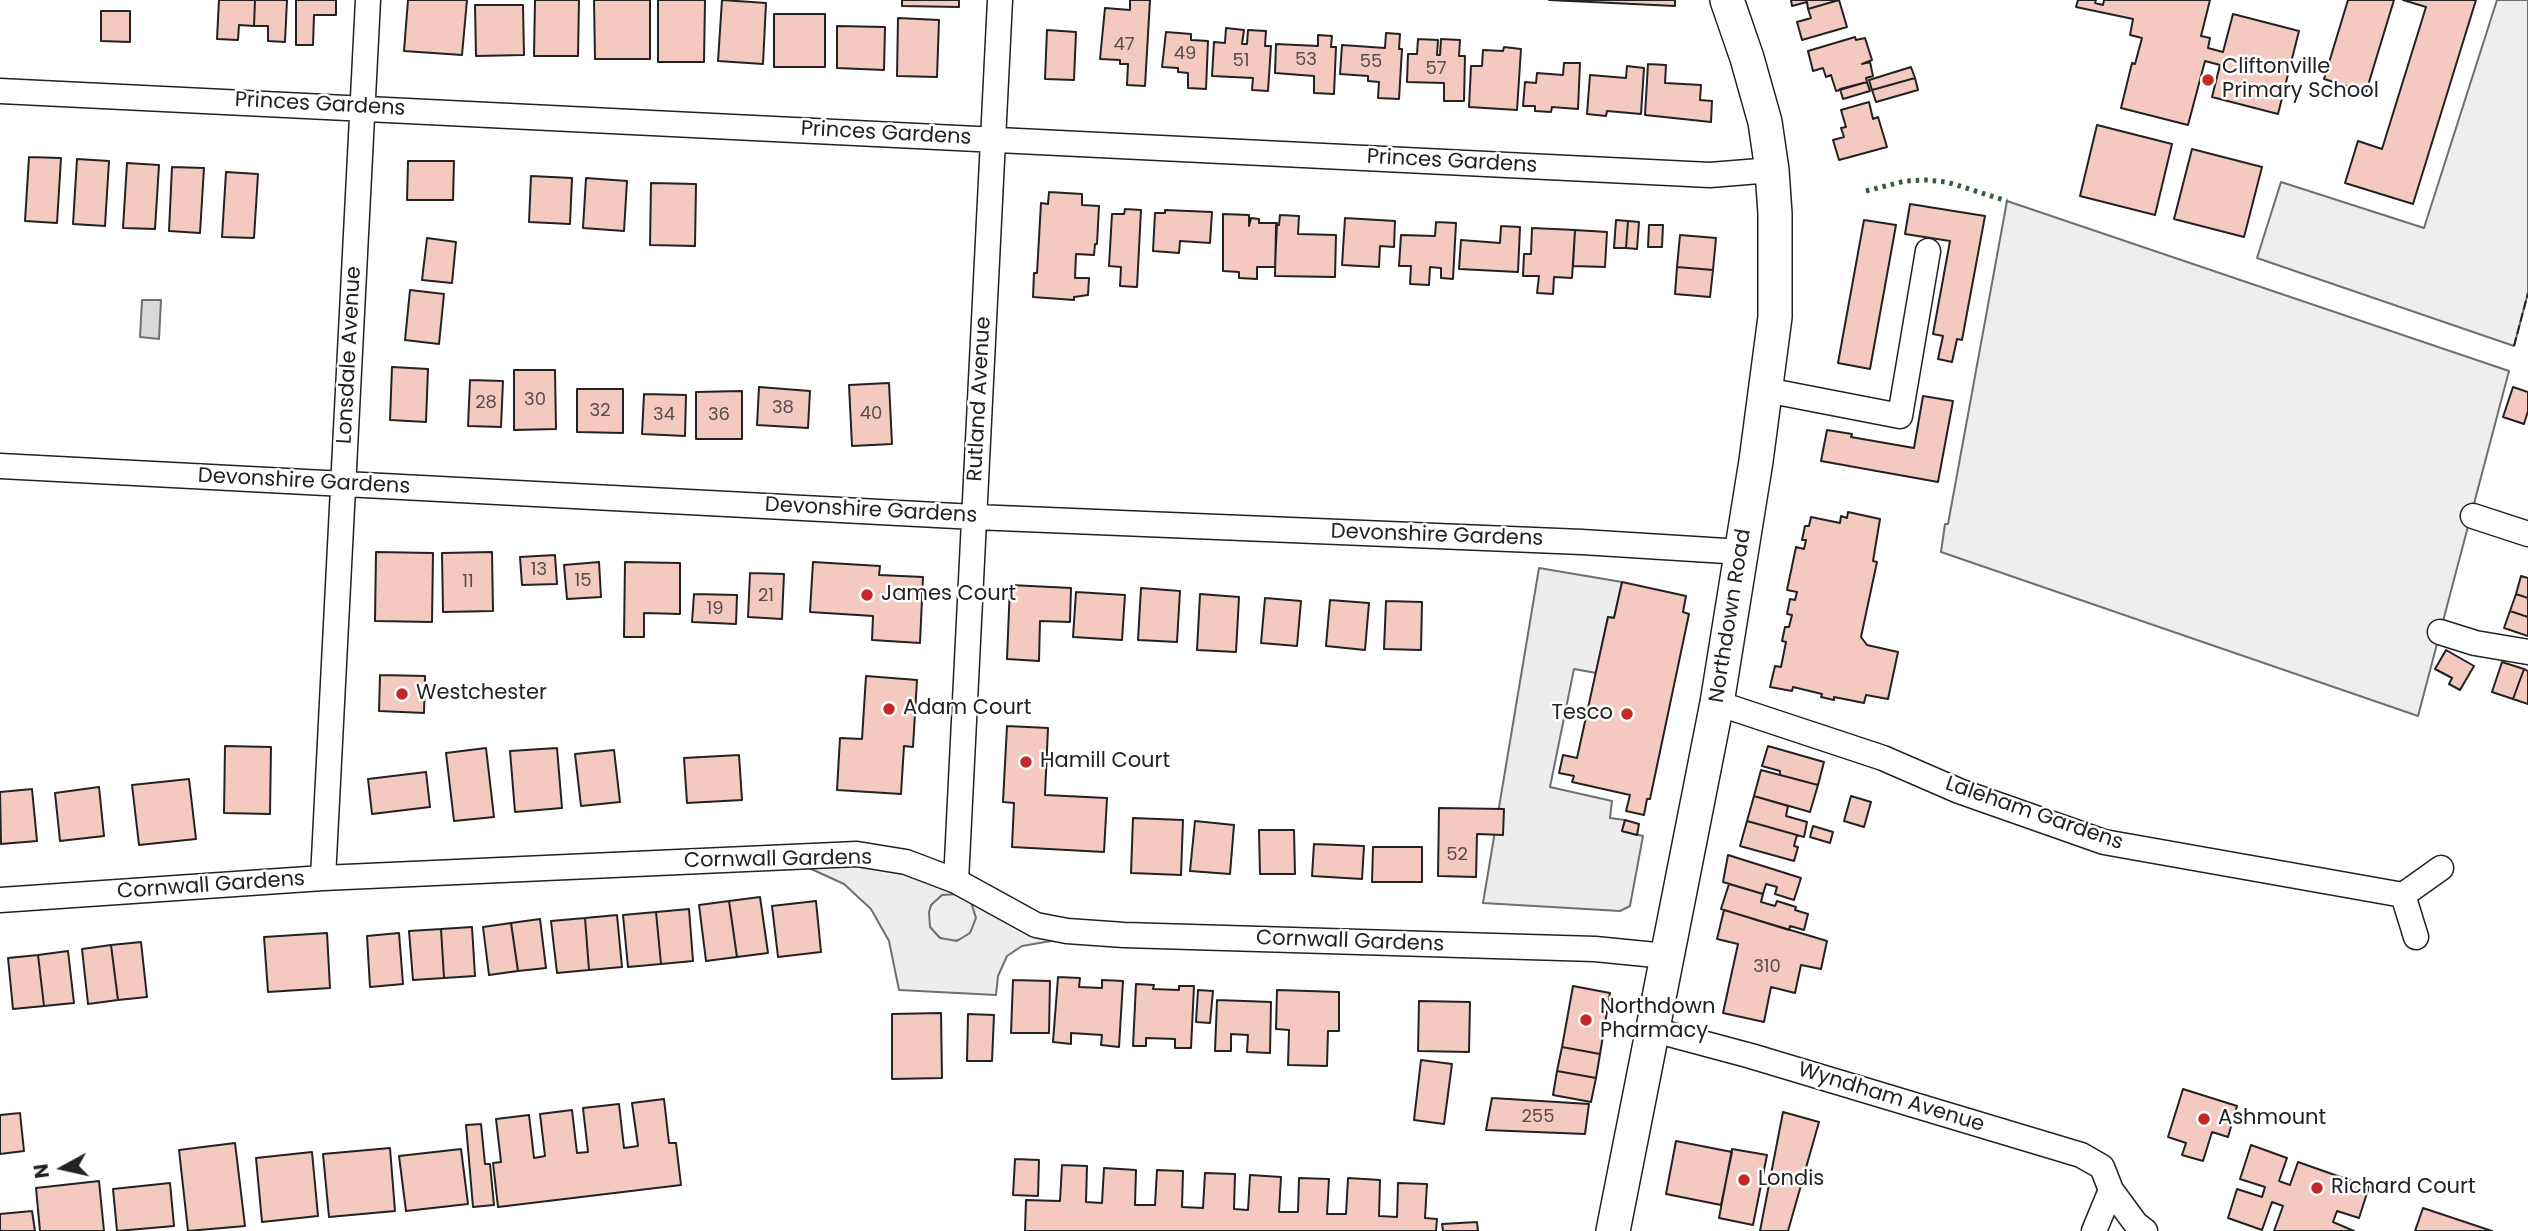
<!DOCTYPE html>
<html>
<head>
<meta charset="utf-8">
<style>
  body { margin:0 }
  #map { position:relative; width:2528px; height:1231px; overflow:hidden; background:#fff; font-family:Poppins,sans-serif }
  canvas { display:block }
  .north { position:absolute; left:28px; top:1133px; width:70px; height:70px; -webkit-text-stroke:5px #fff; paint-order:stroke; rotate:262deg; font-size:19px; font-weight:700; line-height:28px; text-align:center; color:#222 }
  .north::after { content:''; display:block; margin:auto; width:24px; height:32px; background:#222; clip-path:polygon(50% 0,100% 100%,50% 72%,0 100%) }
</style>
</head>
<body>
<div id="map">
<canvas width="2528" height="1231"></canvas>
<div class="north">N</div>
</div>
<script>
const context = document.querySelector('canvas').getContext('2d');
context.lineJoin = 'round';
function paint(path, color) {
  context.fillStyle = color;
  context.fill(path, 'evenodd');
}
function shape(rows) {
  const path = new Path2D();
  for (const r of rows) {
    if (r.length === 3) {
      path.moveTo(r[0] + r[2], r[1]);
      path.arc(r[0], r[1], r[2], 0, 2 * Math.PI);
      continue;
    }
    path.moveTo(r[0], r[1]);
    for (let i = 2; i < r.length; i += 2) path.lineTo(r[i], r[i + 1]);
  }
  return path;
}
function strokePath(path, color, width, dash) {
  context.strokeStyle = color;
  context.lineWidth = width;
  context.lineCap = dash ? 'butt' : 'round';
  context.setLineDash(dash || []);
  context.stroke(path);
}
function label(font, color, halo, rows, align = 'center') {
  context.font = font + ' Poppins,sans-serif';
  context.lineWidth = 5;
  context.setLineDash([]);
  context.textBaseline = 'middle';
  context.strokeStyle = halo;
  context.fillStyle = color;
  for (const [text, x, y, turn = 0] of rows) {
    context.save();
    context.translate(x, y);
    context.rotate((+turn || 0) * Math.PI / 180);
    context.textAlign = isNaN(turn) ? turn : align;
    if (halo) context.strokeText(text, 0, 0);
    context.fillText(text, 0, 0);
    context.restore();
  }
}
const green = shape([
  [2497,0,2528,0,2528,293,2514,346,2257,258,2281,182,2424,228,2497,0],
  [2007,201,2509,371,2418,716,1941,552,1945,524,1948,524,2007,201],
  [952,917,24]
]);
paint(green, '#eee');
strokePath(green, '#6f6f6f', 2);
const parking = shape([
  [1539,568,1622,582,1614,618,1608,617,1596,673,1574,669,1550,787,1612,801,1610,818,1625,820,1622,831,1643,836,1630,906,1620,911,1483,903,1539,568],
  [846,863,921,875,958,894,942,895,931,905,929,912,930,927,940,938,957,941,970,933,976,918,971,902,1057,940,1022,946,1007,956,998,976,996,995,899,990,889,941,871,909,844,884,809,868,846,863]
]);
paint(parking, '#ededed');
strokePath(parking, '#6f6f6f', 2);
const water = shape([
  [142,300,161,300,159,339,140,337,142,300]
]);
paint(water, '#d9d9d9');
strokePath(water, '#6f6f6f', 2);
const building = shape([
  [219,0,255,0,254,26,239,25,238,40,217,39,219,0],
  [255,0,287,0,285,42,268,41,268,26,254,26,255,0],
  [296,0,336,0,336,15,314,15,313,45,296,45,296,0],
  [408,0,467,0,462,55,404,51,408,0],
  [535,0,579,0,578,56,534,56,535,0],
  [594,0,650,0,650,59,595,59,594,0],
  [658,0,705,0,704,62,658,62,658,0],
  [722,0,766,3,763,64,718,61,722,0],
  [902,0,959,0,959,7,902,6,902,0],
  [1130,0,1150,0,1145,86,1127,85,1128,64,1120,64,1120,60,1100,59,1105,8,1130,10,1130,0],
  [1549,0,1675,0,1675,6,1549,0],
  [1791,0,1839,0,1808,9,1807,2,1792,6,1791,0],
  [1839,0,1847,27,1802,40,1797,22,1811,18,1808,9,1839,0],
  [2078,0,2096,0,2095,3,2103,5,2104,0,2210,0,2201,36,2210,38,2208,48,2223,52,2233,14,2299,31,2278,114,2212,97,2220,65,2205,61,2188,125,2121,108,2132,63,2135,64,2142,38,2130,35,2133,19,2076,7,2078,0],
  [2348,0,2394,0,2366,92,2324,79,2348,0],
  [2403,0,2476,0,2413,204,2345,183,2358,141,2382,149,2426,7,2403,0],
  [475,5,523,5,524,55,476,56,475,5],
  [101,11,130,11,130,42,101,41,101,11],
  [774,14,825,14,825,67,774,67,774,14],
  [898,18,939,20,937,77,897,76,898,18],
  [837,26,885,27,884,70,837,68,837,26],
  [1226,28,1244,30,1242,44,1247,44,1248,30,1266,31,1265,46,1271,46,1268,91,1252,90,1253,78,1212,76,1214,42,1225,43,1226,28],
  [1047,30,1076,32,1074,80,1045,79,1047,30],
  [1166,32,1191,34,1191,40,1208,41,1206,89,1188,88,1188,73,1178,72,1178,68,1162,67,1166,32],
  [1386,33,1400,34,1399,49,1402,49,1399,99,1378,98,1379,82,1368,81,1368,76,1340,74,1342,45,1385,48,1386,33],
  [1318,35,1332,36,1331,47,1336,47,1334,94,1314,93,1314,76,1275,73,1276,44,1318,46,1318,35],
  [1855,37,1856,40,1865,38,1872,60,1862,64,1870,62,1873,76,1866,78,1867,82,1836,91,1831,75,1826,77,1823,68,1813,71,1808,51,1855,37],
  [1418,39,1438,40,1437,55,1440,55,1441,39,1460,40,1459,56,1465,56,1464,101,1444,101,1444,83,1407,82,1408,54,1417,54,1418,39],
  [1504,47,1521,49,1517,110,1469,107,1471,66,1482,66,1483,50,1503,51,1504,47],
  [1564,63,1580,63,1578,109,1552,107,1551,112,1535,111,1535,106,1523,106,1525,82,1536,83,1537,73,1563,75,1564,63],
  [1648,64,1666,65,1665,83,1701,85,1700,100,1712,101,1711,122,1645,115,1648,64],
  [1627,66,1644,68,1641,114,1607,111,1606,116,1587,114,1590,75,1626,78,1627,66],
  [1911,67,1915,78,1872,90,1869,80,1911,67],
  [1915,78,1918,90,1876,102,1872,90,1915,78],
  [1867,82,1870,91,1843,99,1840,89,1867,82],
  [1869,102,1873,119,1878,117,1887,147,1839,160,1833,140,1844,137,1841,128,1846,127,1841,110,1869,102],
  [2097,125,2172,144,2155,215,2080,196,2097,125],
  [2192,149,2262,167,2244,237,2174,219,2192,149],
  [29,157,61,158,57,223,25,221,29,157],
  [77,159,109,161,105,226,73,224,77,159],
  [408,161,454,161,453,200,407,200,408,161],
  [127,163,159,165,155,229,123,228,127,163],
  [172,167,204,168,200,233,169,231,172,167],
  [226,172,258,174,254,238,222,237,226,172],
  [531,176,572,178,570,224,529,222,531,176],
  [586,178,627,181,624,231,583,228,586,178],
  [651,183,696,184,695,246,650,245,651,183],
  [1049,192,1082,194,1082,205,1099,206,1097,244,1095,244,1094,255,1076,254,1075,278,1089,278,1088,295,1074,297,1074,300,1033,297,1034,273,1037,273,1041,203,1048,204,1049,192],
  [1910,204,1985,216,1962,340,1957,339,1952,362,1938,359,1943,336,1933,334,1950,241,1905,234,1910,204],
  [1125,209,1141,210,1137,287,1120,286,1121,267,1109,266,1112,214,1124,214,1125,209],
  [1165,210,1212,212,1210,243,1180,241,1179,253,1153,251,1155,213,1165,213,1165,210],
  [1223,214,1249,215,1249,226,1251,218,1259,219,1259,223,1277,223,1275,267,1257,267,1257,279,1239,278,1239,272,1223,271,1223,214],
  [1280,215,1299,216,1298,234,1336,235,1335,277,1275,276,1276,225,1279,225,1280,215],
  [1345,218,1395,221,1394,247,1380,246,1379,267,1342,265,1345,218],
  [1616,220,1628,221,1626,248,1614,248,1616,220],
  [1864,220,1896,225,1870,369,1838,363,1864,220],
  [1628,221,1639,222,1637,249,1626,248,1628,221],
  [1436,222,1456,223,1453,279,1441,278,1441,268,1430,267,1429,285,1410,284,1411,266,1399,266,1401,235,1435,236,1436,222],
  [1649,225,1663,225,1662,247,1648,247,1649,225],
  [1501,226,1520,227,1518,272,1459,269,1461,240,1500,243,1501,226],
  [1532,228,1575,230,1572,278,1554,277,1553,294,1537,293,1539,276,1523,276,1524,254,1531,254,1532,228],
  [1575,230,1607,232,1605,267,1573,266,1575,230],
  [1680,235,1716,238,1713,270,1677,267,1680,235],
  [427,238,456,242,452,283,422,280,427,238],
  [1677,267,1713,270,1710,297,1675,294,1677,267],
  [410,290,444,294,439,344,405,340,410,290],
  [392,367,428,369,426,422,390,420,392,367],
  [514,370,555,370,556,429,514,430,514,370],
  [470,380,503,381,501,427,468,426,470,380],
  [889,383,892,444,852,446,849,385,889,383],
  [759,387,810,391,808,428,757,425,759,387],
  [2513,387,2528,392,2528,411,2524,424,2503,417,2513,387],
  [577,389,623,389,623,433,577,432,577,389],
  [742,391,742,439,696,439,696,392,742,391],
  [644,394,686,395,685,436,642,434,644,394],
  [1923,396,1953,401,1938,482,1821,461,1827,430,1852,434,1851,437,1914,448,1923,396],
  [1848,512,1880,519,1873,561,1877,562,1861,637,1867,645,1898,652,1888,699,1866,695,1864,703,1834,697,1834,700,1821,697,1822,694,1793,687,1792,691,1770,687,1775,666,1781,667,1786,642,1782,641,1785,627,1789,627,1792,615,1787,614,1790,599,1795,600,1797,592,1787,590,1796,547,1804,549,1806,540,1802,540,1805,526,1809,526,1811,517,1840,523,1841,516,1847,518,1848,512],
  [376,552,433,553,432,622,375,621,376,552],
  [492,552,493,611,443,612,442,553,492,552],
  [555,555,557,584,522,585,520,557,555,555],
  [599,562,601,597,567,599,564,565,599,562],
  [625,562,680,563,680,614,644,613,644,637,624,637,625,562],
  [813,562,880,566,879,575,923,577,920,643,872,640,873,616,810,612,813,562],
  [750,573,784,574,782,619,748,617,750,573],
  [2521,576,2528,578,2528,598,2516,594,2521,576],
  [1622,582,1686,596,1683,612,1689,614,1650,799,1647,799,1644,815,1626,811,1630,795,1572,782,1574,776,1559,773,1563,755,1577,758,1608,617,1614,618,1622,582],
  [1010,585,1071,588,1070,622,1040,621,1039,661,1007,659,1010,585],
  [1141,588,1180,591,1177,642,1138,640,1141,588],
  [1076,592,1125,595,1122,640,1073,637,1076,592],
  [694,594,737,595,736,624,692,622,694,594],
  [1200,594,1239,597,1236,652,1197,650,1200,594],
  [2516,594,2528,598,2528,617,2510,611,2516,594],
  [1265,598,1301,601,1297,646,1261,643,1265,598],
  [1330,600,1369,603,1365,650,1326,646,1330,600],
  [1386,601,1422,602,1421,650,1384,649,1386,601],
  [2510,611,2528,617,2528,636,2504,628,2510,611],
  [2446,650,2474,666,2460,690,2449,684,2452,678,2435,669,2446,650],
  [2502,662,2524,669,2513,699,2492,692,2502,662],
  [2524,669,2528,671,2528,704,2513,699,2524,669],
  [380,675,425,676,424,713,379,711,380,675],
  [866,676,917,680,913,747,904,746,901,794,837,790,840,738,862,739,866,676],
  [1007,726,1048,728,1045,795,1107,798,1104,852,1012,847,1014,803,1003,802,1007,726],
  [225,746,271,747,270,814,224,813,225,746],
  [1768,746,1824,762,1818,785,1780,775,1780,771,1762,766,1768,746],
  [486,748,494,817,454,821,446,753,486,748],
  [557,748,562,808,515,812,510,751,557,748],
  [614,750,620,802,581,806,575,754,614,750],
  [739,755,742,800,687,803,684,758,739,755],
  [1761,770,1818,785,1810,812,1754,796,1761,770],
  [426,772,430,807,372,814,368,779,426,772],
  [189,779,196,839,139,845,132,785,189,779],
  [99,787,104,836,60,841,55,793,99,787],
  [32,789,37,841,1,844,0,792,32,789],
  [1754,796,1788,806,1786,816,1807,822,1804,837,1747,821,1754,796],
  [1851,796,1871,802,1864,827,1844,821,1851,796],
  [1439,808,1504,809,1503,835,1477,834,1476,877,1438,876,1439,808],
  [1133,818,1183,820,1181,875,1131,873,1133,818],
  [1625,820,1639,824,1637,835,1622,831,1625,820],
  [1195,821,1234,825,1230,874,1190,871,1195,821],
  [1747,821,1797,835,1794,846,1798,847,1794,861,1740,846,1747,821],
  [1813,826,1833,832,1830,843,1810,837,1813,826],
  [1259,830,1294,830,1295,874,1260,874,1259,830],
  [1314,844,1364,846,1362,879,1312,876,1314,844],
  [1373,847,1422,847,1422,882,1372,882,1373,847],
  [1728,855,1801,878,1794,900,1775,894,1777,887,1766,884,1763,894,1723,882,1728,855],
  [1729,884,1763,894,1761,902,1775,906,1777,901,1796,907,1795,910,1808,914,1804,930,1790,926,1789,930,1721,909,1729,884],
  [760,897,768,953,737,957,729,901,760,897],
  [729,901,737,957,706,961,699,905,729,901],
  [816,901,821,952,778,957,772,906,816,901],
  [689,909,693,961,661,964,656,912,689,909],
  [1724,910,1827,941,1821,969,1801,965,1795,993,1771,987,1764,1022,1723,1013,1738,944,1717,939,1724,910],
  [656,912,661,964,628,967,623,915,656,912],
  [617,915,622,967,589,970,585,918,617,915],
  [585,918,589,970,557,973,551,921,585,918],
  [540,919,546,968,518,971,511,923,540,919],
  [511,923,518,971,489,975,483,927,511,923],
  [472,927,475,976,444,978,441,929,472,927],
  [441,929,444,978,413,980,409,931,441,929],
  [327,933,330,988,268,992,264,937,327,933],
  [399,933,403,984,370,987,367,936,399,933],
  [141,942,147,997,118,1000,111,945,141,942],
  [111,945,118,1000,88,1004,82,949,111,945],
  [68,951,74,1003,44,1006,38,955,68,951],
  [38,955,44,1006,13,1009,8,958,38,955],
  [1058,977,1080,978,1079,987,1102,988,1102,980,1123,981,1119,1047,1101,1045,1102,1035,1071,1033,1071,1044,1053,1042,1058,977],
  [1013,980,1050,981,1049,1033,1011,1033,1013,980],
  [1136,984,1154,985,1153,989,1179,990,1179,986,1194,986,1191,1048,1175,1048,1175,1039,1146,1038,1146,1046,1133,1046,1136,984],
  [1573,986,1610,993,1600,1054,1562,1047,1573,986],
  [1198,990,1213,991,1210,1023,1196,1022,1198,990],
  [1277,990,1339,992,1339,1031,1328,1031,1327,1066,1288,1065,1289,1030,1276,1029,1277,990],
  [1217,1000,1271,1002,1270,1053,1247,1052,1248,1035,1231,1034,1231,1051,1215,1051,1217,1000],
  [1419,1001,1470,1002,1469,1052,1418,1051,1419,1001],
  [941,1013,942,1078,892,1079,892,1014,941,1013],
  [968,1014,994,1015,992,1061,967,1061,968,1014],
  [1562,1047,1600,1054,1596,1078,1557,1071,1562,1047],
  [1421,1060,1452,1064,1444,1124,1414,1120,1421,1060],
  [1557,1071,1596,1078,1591,1102,1553,1095,1557,1071],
  [2183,1089,2237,1106,2228,1137,2212,1132,2203,1161,2182,1155,2186,1143,2168,1137,2183,1089],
  [1492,1098,1589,1104,1585,1134,1486,1130,1492,1098],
  [664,1099,669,1143,676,1143,681,1185,498,1207,493,1163,501,1162,496,1119,529,1115,534,1158,545,1156,540,1114,572,1110,577,1153,588,1152,583,1108,619,1104,624,1148,638,1146,632,1103,664,1099],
  [1783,1112,1819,1122,1788,1231,1760,1231,1783,1112],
  [20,1113,24,1151,0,1154,0,1115,20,1113],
  [481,1124,485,1164,490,1164,494,1205,473,1207,466,1125,481,1124],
  [1676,1141,1732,1152,1721,1205,1666,1194,1676,1141],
  [235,1143,245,1226,188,1231,179,1150,235,1143],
  [2251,1145,2287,1158,2279,1181,2290,1185,2298,1162,2369,1187,2359,1218,2337,1211,2333,1222,2354,1231,2274,1231,2283,1206,2272,1202,2262,1230,2228,1218,2237,1189,2262,1197,2265,1187,2240,1179,2251,1145],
  [390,1148,395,1211,329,1217,323,1154,390,1148],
  [461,1149,468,1204,406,1211,399,1156,461,1149],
  [1732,1149,1767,1155,1753,1225,1719,1218,1732,1149],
  [312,1152,318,1216,262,1222,256,1158,312,1152],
  [1015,1159,1039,1160,1038,1196,1013,1195,1015,1159],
  [1062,1165,1087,1166,1086,1202,1102,1203,1104,1168,1136,1170,1135,1205,1155,1205,1157,1170,1183,1171,1182,1207,1203,1208,1205,1173,1235,1174,1234,1209,1248,1210,1250,1175,1281,1177,1279,1212,1298,1212,1299,1178,1329,1179,1327,1214,1346,1214,1348,1178,1380,1180,1379,1216,1397,1217,1398,1183,1427,1184,1425,1218,1437,1219,1436,1231,1025,1231,1026,1200,1060,1201,1062,1165],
  [99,1181,104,1231,40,1231,36,1188,99,1181],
  [170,1183,174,1226,117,1231,113,1189,170,1183],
  [2423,1208,2492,1231,2415,1231,2423,1208],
  [32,1211,35,1231,0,1231,0,1214,32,1211],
  [1477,1222,1478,1231,1443,1231,1442,1224,1477,1222]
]);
paint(building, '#f3c9c0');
strokePath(building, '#222', 2);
const minor = shape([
  [0,91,1710,175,1772,170],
  [1766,390,1900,416,1928,251],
  [0,466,975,517,1582,542,1742,552],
  [2473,516,2528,534],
  [2440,632,2475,643,2528,652],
  [1717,703,1883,758,1959,791,2104,842,2403,895],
  [323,878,368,0],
  [956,881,1000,0],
  [0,900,323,878,857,854,906,862,956,881,1036,925,1067,931,1124,935,1595,949,1666,956],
  [2416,937,2403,895,2441,868],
  [1654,1030,1751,1056,2081,1155,2102,1167,2111,1190,2136,1224,2145,1231],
  [2094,1231,2111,1190]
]);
const secondary = shape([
  [1613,1231,1717,703,1756,461,1775,317,1775,214,1772,170,1765,122,1747,58,1727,0]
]);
strokePath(minor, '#222', 27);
strokePath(secondary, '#222', 36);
strokePath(minor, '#fff', 24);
strokePath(secondary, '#fff', 33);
strokePath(shape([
  [1866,191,1905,181,1926,180,1947,182,2007,201]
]), '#2f5e38', 5, [3.5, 5]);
strokePath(shape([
  [2514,346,2528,293]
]), '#222', 2, [9, 3.5]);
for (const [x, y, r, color] of [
  [2208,80,7,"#c62828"],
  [867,595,7,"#c62828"],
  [402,694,7,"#c62828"],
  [889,709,7,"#c62828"],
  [1627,714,7,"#c62828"],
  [1026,762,7,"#c62828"],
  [1586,1020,7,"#c62828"],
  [2204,1119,7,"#c62828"],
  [1744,1180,7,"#c62828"],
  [2317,1188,7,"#c62828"]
]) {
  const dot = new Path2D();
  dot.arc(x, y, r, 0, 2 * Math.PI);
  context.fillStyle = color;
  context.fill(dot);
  strokePath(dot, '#fff', 2.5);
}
label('18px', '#564c4a', null, [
  ["47",1124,45],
  ["49",1185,54],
  ["53",1306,60],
  ["51",1241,61],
  ["55",1371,62],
  ["57",1436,69],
  ["30",535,400],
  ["28",486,403],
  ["38",783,408],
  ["32",600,411],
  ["40",871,414],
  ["34",664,415],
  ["36",719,415],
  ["13",539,570],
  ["15",583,581],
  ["11",468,582],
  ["21",766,596],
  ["19",715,609],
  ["52",1457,855],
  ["310",1767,967],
  ["255",1538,1117]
]);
label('21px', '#222', '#fff', [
  ["Cliftonville",2222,68],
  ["Primary School",2222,92],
  ["James Court",881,595],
  ["Westchester",416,694],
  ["Adam Court",903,709],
  ["Tesco",1613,714,"right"],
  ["Hamill Court",1040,762],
  ["Northdown",1600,1008],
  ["Pharmacy",1600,1032],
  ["Ashmount",2218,1119],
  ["Londis",1758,1180],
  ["Richard Court",2331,1188]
], 'left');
label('21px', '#222', '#fff', [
  ["Princes Gardens",320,105,3],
  ["Princes Gardens",886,134,3],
  ["Princes Gardens",1452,162,3],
  ["Lonsdale Avenue",350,355,-87],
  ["Rutland Avenue",980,399,-87],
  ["Devonshire Gardens",304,482,3],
  ["Devonshire Gardens",871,511,3],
  ["Devonshire Gardens",1437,536,2],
  ["Northdown Road",1731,616,-81],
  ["Laleham Gardens",2034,814,19],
  ["Cornwall Gardens",778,860,-1],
  ["Cornwall Gardens",211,886,-4],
  ["Cornwall Gardens",1350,942,2],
  ["Wyndham Avenue",1891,1098,17]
]);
</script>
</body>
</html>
